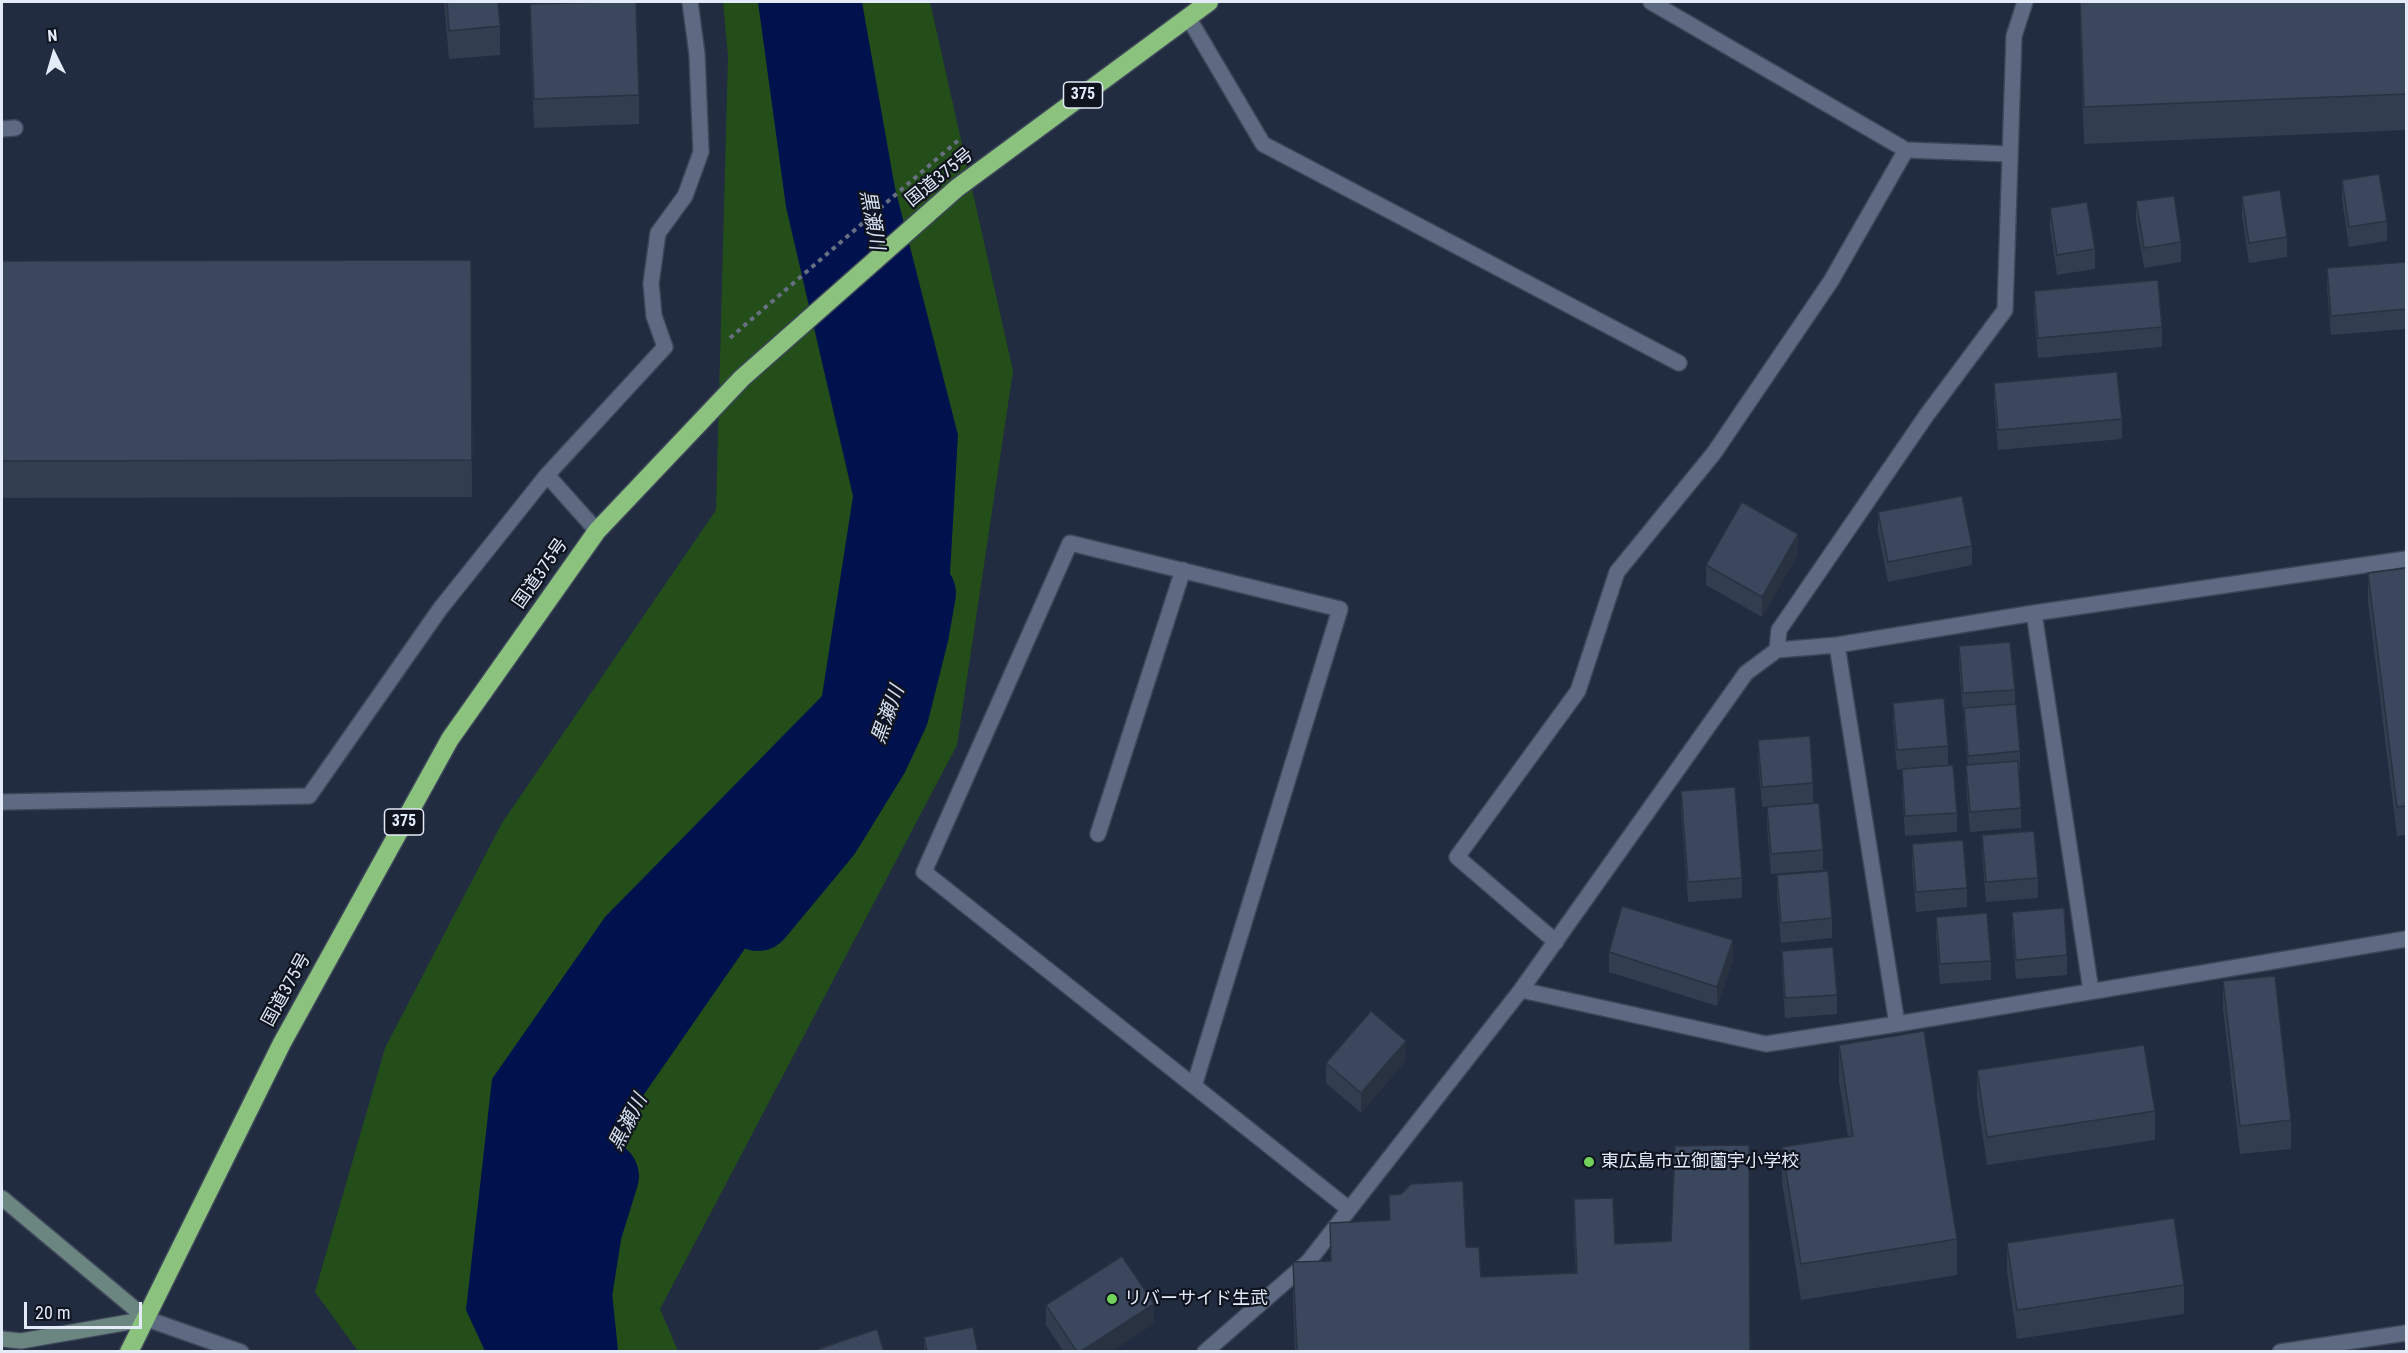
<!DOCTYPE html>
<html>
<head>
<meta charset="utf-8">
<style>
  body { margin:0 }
  #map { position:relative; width:2408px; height:1353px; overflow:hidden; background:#212c40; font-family:"Roboto Condensed",sans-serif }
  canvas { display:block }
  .frame { position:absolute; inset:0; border:3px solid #e3eaf8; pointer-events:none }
  .north { position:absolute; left:24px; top:24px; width:60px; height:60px; -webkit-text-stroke:4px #0f141e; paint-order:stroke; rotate:355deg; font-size:16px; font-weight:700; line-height:24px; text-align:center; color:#e3eaf8 }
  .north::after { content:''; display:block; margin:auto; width:21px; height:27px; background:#e3eaf8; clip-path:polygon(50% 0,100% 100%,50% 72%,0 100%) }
  .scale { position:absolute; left:24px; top:1302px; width:118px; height:27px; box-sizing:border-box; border:3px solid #e3eaf8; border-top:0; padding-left:8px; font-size:18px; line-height:21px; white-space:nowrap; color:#e3eaf8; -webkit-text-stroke:4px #0f141e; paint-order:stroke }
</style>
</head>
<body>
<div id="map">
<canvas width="2408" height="1353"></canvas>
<div class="frame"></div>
<div class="north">N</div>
<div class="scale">20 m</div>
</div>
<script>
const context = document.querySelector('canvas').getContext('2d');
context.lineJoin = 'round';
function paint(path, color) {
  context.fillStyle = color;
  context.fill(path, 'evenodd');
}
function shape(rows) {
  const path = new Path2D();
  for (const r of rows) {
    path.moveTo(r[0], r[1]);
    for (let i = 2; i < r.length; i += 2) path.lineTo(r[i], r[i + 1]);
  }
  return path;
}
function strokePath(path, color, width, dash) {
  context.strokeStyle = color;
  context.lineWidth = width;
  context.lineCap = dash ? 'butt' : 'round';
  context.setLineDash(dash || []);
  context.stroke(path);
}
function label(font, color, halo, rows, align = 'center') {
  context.font = font + ' "Roboto Condensed","Noto Sans JP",sans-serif';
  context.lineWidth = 4.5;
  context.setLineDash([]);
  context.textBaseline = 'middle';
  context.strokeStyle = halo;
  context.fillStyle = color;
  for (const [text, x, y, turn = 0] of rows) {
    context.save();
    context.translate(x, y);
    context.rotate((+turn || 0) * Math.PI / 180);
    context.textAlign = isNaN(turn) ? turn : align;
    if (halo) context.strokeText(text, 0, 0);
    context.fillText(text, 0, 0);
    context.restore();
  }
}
paint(shape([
  [723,2,930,2,1013,371,957,745,660,1309,678,1351,358,1351,315,1292,385,1048,502,823,716,510,728,56]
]), '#234e19');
paint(shape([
  [758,2,862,2,895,188,958,435,949,591,832,823,638,1103,559,1334,568,1351,485,1351,466,1310,492,1079,605,917,822,696,853,496,786,207]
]), '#00124e');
strokePath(shape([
  [758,916,826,834,874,756,894,713,914,633,921,593],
  [583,1352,577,1294,587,1231,604,1176]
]), '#00124e', 70);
const street = shape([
  [1651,2,1906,150],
  [1188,17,1263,144,1679,363],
  [2,129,15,128],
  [547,475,597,531],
  [2034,613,2091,991],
  [1837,645,1897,1024],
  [1777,650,1779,630,1926,416,2005,310,2014,36,2025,2],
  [2,802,309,796,440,609,547,475,665,347,654,316,651,283,658,233,685,196,701,152,697,54,690,2],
  [1098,834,1183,570],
  [1556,942,1457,857,1578,691,1617,572,1714,453,1831,281,1906,150,2010,154],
  [1521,990,1766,1044,1897,1024,2406,939],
  [1194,1086,1340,609,1070,543,924,872,1194,1086,1349,1209],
  [147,1319,241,1352],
  [1205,1352,1308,1262,1521,990,1746,673,1777,650,1837,645,2034,613,2406,559],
  [2280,1352,2406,1333]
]);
const secondary = shape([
  [2,1198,147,1319],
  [2,1339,21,1341,147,1319]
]);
const highway = shape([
  [129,1352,282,1043,450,739,597,531,742,378,957,188,1209,2]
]);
strokePath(street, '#3e4759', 18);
strokePath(secondary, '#3e4759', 18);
strokePath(highway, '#3e4759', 21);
strokePath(shape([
  [730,338,961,138]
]), '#677082', 4, [4.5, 4.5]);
strokePath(street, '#5d6a82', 15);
strokePath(secondary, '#6b8581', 15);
strokePath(highway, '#8bc37e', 18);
paint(shape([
  [444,2,498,2,500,26,500,55,449,59],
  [2080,2,2406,2,2406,130,2084,144,2080,27],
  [530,4,639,95,639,124,534,128,530,33],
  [2342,180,2387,221,2387,241,2349,247,2342,200],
  [2242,196,2287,237,2287,257,2249,263,2242,216],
  [2136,201,2181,242,2181,262,2144,268,2136,221],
  [2050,208,2095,249,2095,269,2057,275,2050,228],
  [471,260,472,497,2,498,2,261],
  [2406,262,2406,329,2331,335,2327,288,2327,268],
  [2034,291,2162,327,2162,347,2038,358,2034,310],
  [1994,383,2122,419,2122,439,1998,450,1994,402],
  [1878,512,1972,546,1972,565,1888,582,1878,532],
  [1798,554,1762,617,1706,585,1706,565],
  [2406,568,2406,835,2397,836,2368,602,2368,573],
  [1959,646,2015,690,2015,704,2020,751,2020,771,2018,771,2021,808,2021,828,1970,832,1966,785,1966,765,1968,765,1964,727,1964,713,1963,713,1959,666],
  [1893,703,1948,746,1948,765,1957,813,1957,832,1905,836,1902,789,1902,769,1904,769,1897,770,1893,723],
  [1758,740,1813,783,1813,803,1762,807,1758,759],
  [1681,791,1742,878,1742,898,1688,902,1681,810],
  [1767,807,1823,850,1823,870,1771,874,1767,826],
  [1982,835,2038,878,2038,898,1986,902,1982,854],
  [1912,844,1967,888,1967,907,1916,912,1912,864],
  [1777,875,1832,918,1832,938,1781,943,1777,895],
  [2012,912,2067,955,2067,975,2016,979,2012,932],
  [1936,917,1991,961,1991,980,1940,984,1936,936],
  [1782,951,1837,995,1837,1014,1785,1018,1782,971],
  [1609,952,1733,960,1717,1006,1609,972],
  [2223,981,2291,1120,2291,1149,2240,1154,2223,1010],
  [1839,1045,1957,1239,1957,1275,1801,1300,1782,1183,1782,1147,1848,1137,1839,1081],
  [1406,1060,1361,1113,1326,1083,1326,1063],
  [1977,1070,2155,1111,2155,1140,1987,1165,1977,1098],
  [1389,1195,1466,1247,1481,1277,1576,1273,1574,1236,1574,1199,1615,1244,1750,1352,1295,1352,1293,1299,1293,1262,1330,1261,1330,1223,1389,1221],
  [2007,1243,2184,1285,2184,1314,2017,1339,2007,1272],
  [1046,1305,1154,1323,1111,1352,1064,1352,1046,1325],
  [924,1337,978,1352,924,1352]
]), '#333d50');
paint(shape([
  [1798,534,1798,554,1762,617,1762,597],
  [1733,940,1733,960,1717,1006,1717,987],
  [1406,1041,1406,1060,1361,1113,1361,1093],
  [1154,1304,1154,1323,1111,1352,1080,1352]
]), '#293241');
const building = shape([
  [447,2,498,2,500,26,449,31,447,2],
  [609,2,636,2,639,95,534,99,530,4,609,2],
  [2080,2,2406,2,2406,94,2084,107,2080,2],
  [2379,174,2387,221,2349,227,2342,180,2379,174],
  [2280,190,2287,237,2249,243,2242,196,2280,190],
  [2174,196,2181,242,2144,248,2136,201,2174,196],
  [2087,202,2095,249,2057,255,2050,208,2087,202],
  [471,260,472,460,2,461,2,261,471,260],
  [2406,262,2406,309,2331,316,2327,268,2406,262],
  [2158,280,2162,327,2038,338,2034,291,2158,280],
  [2117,372,2122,419,1998,430,1994,383,2117,372],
  [1962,496,1972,546,1888,562,1878,512,1962,496],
  [1742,502,1798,534,1762,597,1706,565,1742,502],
  [2406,568,2406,806,2397,807,2368,573,2406,568],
  [2010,642,2015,690,1963,693,1959,646,2010,642],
  [1944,698,1948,746,1897,750,1893,703,1944,698],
  [2016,704,2020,751,1968,756,1964,708,2016,704],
  [1810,736,1813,783,1762,787,1758,740,1810,736],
  [2018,761,2021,808,1970,812,1966,765,2018,761],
  [1953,765,1957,813,1905,816,1902,769,1953,765],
  [1735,787,1742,878,1688,882,1681,791,1735,787],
  [1819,803,1823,850,1771,854,1767,807,1819,803],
  [2034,831,2038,878,1986,882,1982,835,2034,831],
  [1963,840,1967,888,1916,892,1912,844,1963,840],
  [1828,871,1832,918,1781,923,1777,875,1828,871],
  [1622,906,1733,940,1717,987,1609,952,1622,906],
  [2064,908,2067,955,2016,960,2012,912,2064,908],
  [1987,913,1991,961,1940,964,1936,917,1987,913],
  [1833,947,1837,995,1785,998,1782,951,1833,947],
  [2275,976,2291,1120,2240,1126,2223,981,2275,976],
  [1371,1011,1406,1041,1361,1093,1326,1063,1371,1011],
  [1924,1031,1957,1239,1801,1264,1782,1147,1853,1136,1839,1045,1924,1031],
  [2144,1045,2155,1111,1987,1137,1977,1070,2144,1045],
  [1749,1145,1750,1352,1297,1352,1293,1262,1331,1261,1330,1223,1390,1220,1389,1195,1401,1194,1411,1184,1463,1181,1466,1247,1479,1247,1481,1277,1577,1273,1574,1199,1613,1198,1615,1244,1671,1241,1675,1146,1749,1145],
  [2174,1218,2184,1285,2017,1310,2007,1243,2174,1218],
  [1122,1256,1154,1304,1080,1352,1077,1352,1046,1305,1122,1256],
  [973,1327,978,1352,927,1352,924,1337,973,1327],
  [877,1329,884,1352,810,1352,877,1329]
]);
paint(building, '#3b475d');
strokePath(building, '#293241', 1.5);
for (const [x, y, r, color] of [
  [1589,1162,6,"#73d25c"],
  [1112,1299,6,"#73d25c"]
]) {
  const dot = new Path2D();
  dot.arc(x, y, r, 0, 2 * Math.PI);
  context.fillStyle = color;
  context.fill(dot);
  strokePath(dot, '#0f141e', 2);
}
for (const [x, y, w] of [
  [1083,95,39],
  [404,822,39]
]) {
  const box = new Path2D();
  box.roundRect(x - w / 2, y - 13, w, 26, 4.5);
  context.fillStyle = '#0f141e';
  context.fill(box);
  strokePath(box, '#e3eaf8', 1.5);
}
label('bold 16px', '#e3eaf8', null, [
  ["375",1083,95],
  ["375",404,822]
]);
label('18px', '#e3eaf8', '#0f141e', [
  ["国道375号",940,178,-39],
  ["国道375号",541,574,-55],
  ["国道375号",287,990,-61]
]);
label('18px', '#e3eaf8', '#0f141e', [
  ["東広島市立御薗宇小学校",1601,1162],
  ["リバーサイド生武",1124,1299]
], 'left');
label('italic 20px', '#d5e0f3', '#0f141e', [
  ["黒瀬川",871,220,80],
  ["黒瀬川",889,715,-70],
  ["黒瀬川",629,1123,-63]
]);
</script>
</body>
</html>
